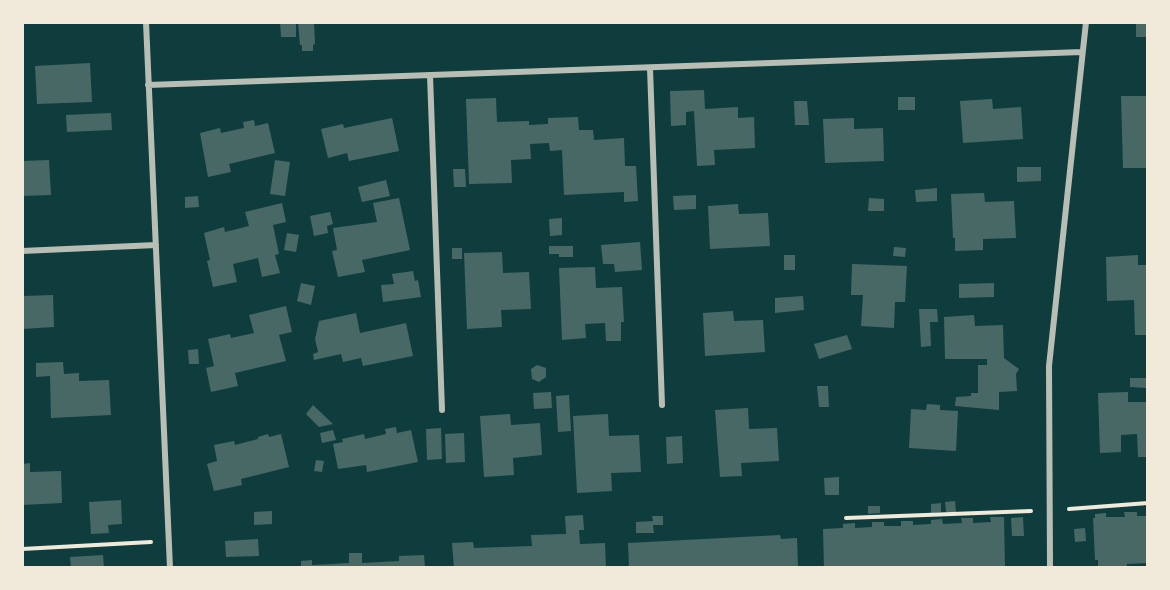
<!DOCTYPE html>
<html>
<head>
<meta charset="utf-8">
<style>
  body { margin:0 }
  #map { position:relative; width:1170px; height:590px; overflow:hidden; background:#0f3d3e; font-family:"Varela Round",sans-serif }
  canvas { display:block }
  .frame { position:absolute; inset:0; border:24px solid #f1e9da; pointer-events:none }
</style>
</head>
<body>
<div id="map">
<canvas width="1170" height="590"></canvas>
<div class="frame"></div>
</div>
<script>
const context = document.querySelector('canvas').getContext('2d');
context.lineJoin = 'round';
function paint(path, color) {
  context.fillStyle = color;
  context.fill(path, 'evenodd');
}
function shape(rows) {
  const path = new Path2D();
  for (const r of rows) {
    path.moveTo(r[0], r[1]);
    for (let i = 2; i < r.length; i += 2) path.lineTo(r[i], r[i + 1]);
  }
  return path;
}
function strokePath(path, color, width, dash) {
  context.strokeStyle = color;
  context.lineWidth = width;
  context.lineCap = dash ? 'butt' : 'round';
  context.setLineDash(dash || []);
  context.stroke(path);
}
paint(shape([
  [280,22,296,22,296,37,281,37],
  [298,22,314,22,315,44,313,45,313,51,302,51,302,45,300,45],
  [1136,22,1148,22,1148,37,1136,37],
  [90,63,92,102,37,104,35,66],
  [704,90,705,109,738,107,738,118,754,117,755,148,714,150,715,165,697,166,694,111,686,112,686,125,671,126,670,91],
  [1121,96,1148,96,1146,168,1123,168],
  [898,97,915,97,915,110,898,110],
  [496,98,497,122,529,121,529,125,548,124,548,118,578,117,579,130,593,130,594,140,624,138,625,166,636,166,638,201,624,202,624,192,564,195,562,150,550,151,549,143,530,144,531,159,511,160,512,183,469,184,466,99],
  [992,99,993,109,1021,107,1023,139,963,143,960,101],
  [794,101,807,101,809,125,795,125],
  [111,113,112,130,67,132,66,115],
  [392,118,399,151,349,161,347,153,328,158,321,129,343,124,344,128],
  [854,118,854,129,883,128,884,161,825,163,823,119],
  [254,120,255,126,268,123,275,153,229,164,231,172,208,177,200,133,220,128,221,133,244,128,243,122],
  [49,160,51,195,22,196,22,161],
  [275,160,290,162,285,196,270,194],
  [1017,167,1041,167,1041,181,1017,182],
  [453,169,465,169,466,187,454,187],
  [386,180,390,196,362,202,358,187],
  [937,188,937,201,916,202,915,190],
  [984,193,985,202,1014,201,1016,238,983,239,983,250,955,251,955,238,953,238,951,194],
  [696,195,696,209,674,210,673,196],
  [198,196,199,207,185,208,185,197],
  [399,198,410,250,362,260,365,272,338,277,332,251,337,250,333,228,377,222,373,203],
  [869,198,884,199,884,211,868,211],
  [282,203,286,222,273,225,279,254,275,255,280,273,262,277,258,258,233,264,237,282,213,287,207,261,210,260,204,233,224,227,225,232,249,226,245,212],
  [738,204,739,214,768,213,770,246,710,249,708,206],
  [330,212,333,224,327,226,328,233,314,236,310,216],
  [562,218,562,235,550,236,549,219],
  [287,233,299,235,296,252,284,250],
  [640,242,642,270,615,272,614,264,603,264,601,245],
  [549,246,573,246,573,257,559,257,559,254,549,254],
  [894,247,906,248,905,257,893,256],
  [452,248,462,248,462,259,452,259],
  [502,252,503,273,529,272,531,309,501,310,502,327,467,329,464,253],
  [784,255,795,255,795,270,784,270],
  [1138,255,1138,265,1148,265,1148,335,1135,335,1134,300,1107,301,1106,257],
  [852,264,907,266,905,302,895,302,894,328,861,326,863,295,851,295],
  [595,267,596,288,622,287,624,322,621,322,621,341,606,341,605,323,585,324,586,338,562,340,559,268],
  [413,271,415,281,418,280,421,297,383,302,381,285,394,284,392,274],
  [301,283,315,286,311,305,297,301],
  [994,283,994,297,959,298,959,284],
  [53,295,54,327,22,329,22,296],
  [803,296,804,310,775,313,775,298],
  [286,306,292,332,279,335,286,361,235,373,238,386,211,392,206,368,214,366,208,339,230,334,231,338,254,333,249,315],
  [919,309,937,309,938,322,930,322,931,346,921,347],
  [733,311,734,321,763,320,765,352,705,356,703,313],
  [356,313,360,333,406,323,413,356,363,366,361,358,343,362,341,354,314,360,313,354,318,352,315,339,319,321],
  [974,315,975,326,1003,325,1004,358,1019,369,1016,374,1017,391,999,392,999,410,955,406,956,397,971,396,971,393,978,393,978,365,987,365,987,359,945,359,944,317],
  [847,335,852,349,819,359,814,344],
  [198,349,199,364,189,364,188,350],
  [63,362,64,374,79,373,79,381,109,380,111,415,51,418,50,376,36,377,36,363],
  [537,365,546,368,546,377,539,382,532,379,531,369],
  [1130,378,1147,378,1147,388,1130,387],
  [817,386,828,386,829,407,819,407],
  [551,392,552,408,534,409,533,393],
  [1128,392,1128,402,1148,402,1148,457,1138,457,1137,434,1121,435,1121,452,1100,453,1098,393],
  [569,395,571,431,558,432,556,396],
  [927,404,940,405,940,410,958,411,956,451,909,448,911,409,926,410],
  [313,405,333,424,319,427,306,414],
  [748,408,749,429,777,428,779,461,741,463,742,476,720,477,715,410],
  [510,414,511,425,540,423,542,455,513,458,514,475,484,477,480,416],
  [608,414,609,436,639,435,641,472,611,473,612,491,577,493,573,416],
  [396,427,397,433,411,430,418,462,367,472,366,465,338,469,333,444,343,442,342,439,364,434,365,439,386,434,385,429],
  [441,428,442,459,427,460,426,429],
  [333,430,336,440,322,443,320,433],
  [464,433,465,462,446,463,445,434],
  [268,434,269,437,281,434,289,467,241,479,242,485,214,491,207,464,217,461,214,445,234,441,235,445,258,439,258,437],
  [682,436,683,463,667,464,666,437],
  [316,460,324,461,322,472,314,471],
  [30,463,30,472,61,471,62,503,22,505,22,464],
  [839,477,839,495,825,495,824,478],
  [121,500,122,524,108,525,109,533,91,534,89,502],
  [955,501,956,512,946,512,945,502],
  [941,503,941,512,931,513,931,504],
  [868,506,880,506,880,513,868,514],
  [272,511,272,524,254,525,254,512],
  [1124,512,1137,512,1137,516,1148,516,1148,563,1127,564,1127,568,1098,568,1098,560,1095,560,1093,518,1095,518,1095,514,1106,513,1106,517,1125,517],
  [583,515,584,530,579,530,580,544,605,543,606,568,454,568,452,543,473,542,474,548,532,546,531,535,566,534,565,516],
  [652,516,663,516,663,525,653,525,654,533,636,533,636,522,653,521],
  [990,517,1004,517,1005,568,824,568,823,529,843,528,843,524,855,523,855,528,872,527,872,522,884,522,884,526,901,526,901,521,913,521,913,525,931,524,931,520,942,519,943,524,962,523,961,518,973,518,973,523,991,522],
  [1023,517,1024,536,1012,536,1011,518],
  [1085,528,1086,541,1075,542,1074,529],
  [780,535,781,539,797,538,798,568,629,568,628,543],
  [258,539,259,556,226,557,225,541],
  [349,553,362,553,362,563,399,561,399,556,424,555,425,568,301,568,301,561,312,560,312,565,349,563],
  [103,555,104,568,71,568,70,557]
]), '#486865');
strokePath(shape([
  [1069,509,1148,503],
  [846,518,1031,511],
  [22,549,151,542]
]), '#f1e9da', 4);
strokePath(shape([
  [146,22,170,568],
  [650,68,662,405],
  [430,75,442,410],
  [148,85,1082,52],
  [22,251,156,245],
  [1050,568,1049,366,1086,22]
]), '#b8beb3', 6);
</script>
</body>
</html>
